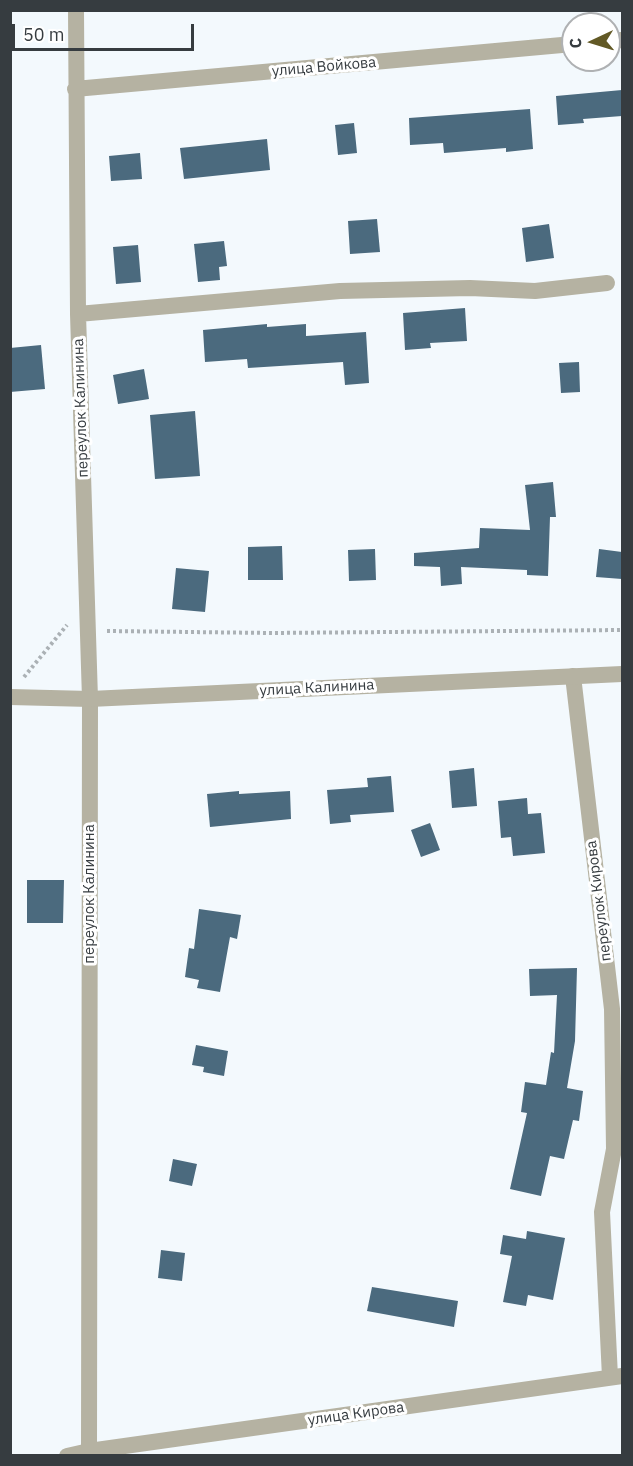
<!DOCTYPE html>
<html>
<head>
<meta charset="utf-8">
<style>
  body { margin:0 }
  #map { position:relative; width:633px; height:1466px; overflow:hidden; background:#f3f9fd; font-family:"IBM Plex Sans",sans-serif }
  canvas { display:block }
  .frame { position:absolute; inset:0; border:12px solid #363c40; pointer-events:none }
  .north { position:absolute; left:561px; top:12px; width:60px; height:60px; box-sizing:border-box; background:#fff; border:2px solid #afb1b3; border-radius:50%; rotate:266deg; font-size:16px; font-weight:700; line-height:24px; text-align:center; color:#363c40 }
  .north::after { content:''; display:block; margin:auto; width:21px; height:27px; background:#625925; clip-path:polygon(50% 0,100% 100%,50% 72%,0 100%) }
  .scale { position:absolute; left:12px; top:24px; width:182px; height:27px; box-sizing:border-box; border:3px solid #363c40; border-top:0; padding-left:8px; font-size:18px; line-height:21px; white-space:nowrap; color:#363c40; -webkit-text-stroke:4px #fff; paint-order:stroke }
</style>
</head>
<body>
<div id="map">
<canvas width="633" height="1466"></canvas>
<div class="frame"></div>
<div class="north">С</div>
<div class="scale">50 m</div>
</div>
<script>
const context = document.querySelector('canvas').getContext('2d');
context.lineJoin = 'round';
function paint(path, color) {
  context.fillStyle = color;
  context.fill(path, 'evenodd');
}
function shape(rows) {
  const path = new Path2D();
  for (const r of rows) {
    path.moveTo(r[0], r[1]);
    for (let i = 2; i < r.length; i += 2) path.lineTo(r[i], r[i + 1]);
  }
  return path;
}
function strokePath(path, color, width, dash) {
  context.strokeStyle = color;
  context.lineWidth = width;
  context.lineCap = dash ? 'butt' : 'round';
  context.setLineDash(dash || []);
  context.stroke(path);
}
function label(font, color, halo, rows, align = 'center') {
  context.font = font + ' "IBM Plex Sans",sans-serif';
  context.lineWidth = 6;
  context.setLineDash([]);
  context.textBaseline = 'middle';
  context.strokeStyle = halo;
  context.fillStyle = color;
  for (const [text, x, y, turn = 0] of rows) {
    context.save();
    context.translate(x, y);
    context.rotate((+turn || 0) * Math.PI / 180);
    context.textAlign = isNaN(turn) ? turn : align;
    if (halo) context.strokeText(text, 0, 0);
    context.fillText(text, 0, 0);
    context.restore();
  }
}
paint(shape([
  [622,90,622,116,583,119,584,123,558,125,556,96],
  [530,109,533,149,506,152,506,148,444,153,443,143,410,145,409,118],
  [354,123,357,153,338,155,335,125],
  [267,139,270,170,184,179,180,148],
  [140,153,142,179,111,181,109,156],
  [377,219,380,252,350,254,348,221],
  [549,224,554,258,526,262,522,228],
  [224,241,227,266,219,267,220,280,198,282,194,244],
  [138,245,141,282,116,284,113,247],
  [465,308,467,341,430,343,431,348,405,350,403,313],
  [267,324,267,327,306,324,306,336,366,332,369,383,345,385,343,362,248,368,247,359,205,362,203,330],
  [41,345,45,389,10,392,10,348],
  [579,362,580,392,561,393,559,363],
  [144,369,149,399,118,404,113,375],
  [195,411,200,476,155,479,150,415],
  [553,482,556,517,550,517,548,576,527,575,527,570,461,567,462,584,441,586,440,567,414,566,414,553,479,548,480,528,530,530,525,485],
  [282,546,283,580,248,580,248,547],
  [375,549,376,580,349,581,348,550],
  [599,549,622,552,622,579,596,577],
  [176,568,209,571,205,612,172,609],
  [474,768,477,806,452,808,449,771],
  [391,776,394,812,350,815,351,822,330,824,327,790,368,787,367,778],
  [239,791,239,794,290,791,291,819,210,827,207,794],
  [527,798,528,814,541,813,545,853,513,856,511,837,501,838,498,801],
  [430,823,440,850,421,857,411,830],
  [27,880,64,880,63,923,27,923],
  [199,909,241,915,237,939,230,937,220,992,197,988,199,980,185,977,189,948,194,949],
  [577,968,575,1041,567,1088,583,1091,579,1121,573,1120,564,1159,550,1156,541,1196,510,1189,527,1113,521,1112,525,1082,546,1085,551,1052,554,1053,557,995,530,996,529,969],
  [196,1045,228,1051,224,1076,203,1072,204,1067,192,1065],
  [173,1159,197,1164,192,1186,169,1181],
  [527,1231,565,1238,553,1300,528,1295,526,1306,503,1302,512,1256,500,1254,503,1235,526,1239],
  [161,1250,185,1253,182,1281,158,1278],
  [372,1287,458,1301,454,1327,367,1311]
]), '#4b6a7e');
strokePath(shape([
  [107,631,272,633,622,630],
  [24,677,67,625]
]), '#abb1b5', 4, [3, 3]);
strokePath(shape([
  [609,41,622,40],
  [75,89,573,44],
  [78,314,340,291,470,288,535,291,607,283],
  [573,676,612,1009,614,1149,602,1212,610,1377],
  [89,1451,622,1376],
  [67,1456,89,1451,90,699,78,314,76,10]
]), '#b5b2a2', 16);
strokePath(shape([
  [10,697,90,699,622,674]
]), '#b5b2a2', 16);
label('15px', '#363c40', '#fff', [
  ["улица Войкова",324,67,-5],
  ["переулок Калинина",81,408,-92],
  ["улица Калинина",317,688,-3],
  ["переулок Калинина",90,894,-90],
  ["переулок Кирова",599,901,-97],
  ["улица Кирова",356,1414,-8]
]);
</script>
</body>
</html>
